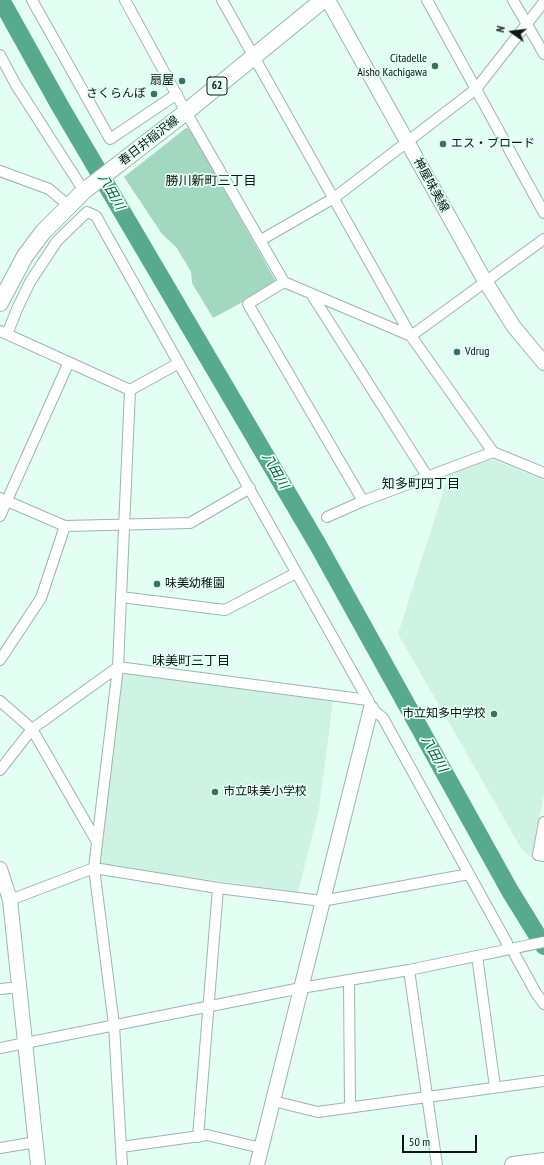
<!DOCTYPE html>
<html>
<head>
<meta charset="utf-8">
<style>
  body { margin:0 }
  #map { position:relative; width:544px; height:1165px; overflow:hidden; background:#e3fef2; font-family:"PT Sans Narrow",sans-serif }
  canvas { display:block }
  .north { position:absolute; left:492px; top:12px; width:40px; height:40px; -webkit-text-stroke:3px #e3fef2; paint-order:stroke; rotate:284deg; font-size:11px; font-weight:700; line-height:16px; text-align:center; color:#0d1713 }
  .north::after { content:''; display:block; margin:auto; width:14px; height:18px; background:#0d1713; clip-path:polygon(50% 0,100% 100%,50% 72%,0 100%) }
  .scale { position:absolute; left:402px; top:1135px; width:75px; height:18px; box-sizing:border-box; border:2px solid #0d1713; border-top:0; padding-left:5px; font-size:12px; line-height:14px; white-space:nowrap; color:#0d1713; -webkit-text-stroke:3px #e3fef2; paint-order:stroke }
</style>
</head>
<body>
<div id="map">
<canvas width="544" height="1165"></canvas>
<div class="north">N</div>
<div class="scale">50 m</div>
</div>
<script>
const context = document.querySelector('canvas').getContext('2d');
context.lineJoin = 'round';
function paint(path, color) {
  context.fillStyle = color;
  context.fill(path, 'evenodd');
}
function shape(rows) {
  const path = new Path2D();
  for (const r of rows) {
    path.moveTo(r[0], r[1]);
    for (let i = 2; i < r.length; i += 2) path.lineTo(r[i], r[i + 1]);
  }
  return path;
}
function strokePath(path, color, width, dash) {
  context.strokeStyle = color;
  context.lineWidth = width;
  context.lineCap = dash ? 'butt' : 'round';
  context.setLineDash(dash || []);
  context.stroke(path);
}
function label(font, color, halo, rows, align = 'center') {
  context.font = font + ' "PT Sans Narrow","Noto Sans JP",sans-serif';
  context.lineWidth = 3.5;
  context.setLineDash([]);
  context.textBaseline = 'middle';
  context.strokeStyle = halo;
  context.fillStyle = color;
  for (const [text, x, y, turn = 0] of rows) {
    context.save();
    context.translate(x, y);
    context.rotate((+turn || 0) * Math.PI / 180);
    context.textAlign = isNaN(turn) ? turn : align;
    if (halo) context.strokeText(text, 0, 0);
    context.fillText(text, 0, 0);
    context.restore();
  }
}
paint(shape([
  [491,459,544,480,544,794,532,858,521,848,398,634,449,473],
  [127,673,333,701,319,809,298,892,102,865,99,861,122,675]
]), '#cff3e3');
paint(shape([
  [186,128,190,129,275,280,274,285,213,318,192,283,191,272,177,248,162,234,124,177]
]), '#a2d7c0');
strokePath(shape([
  [1,0,60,106,318,545,510,891,544,946]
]), '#57aa8b', 18);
const street = shape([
  [32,0,110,139,177,94],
  [125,0,186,112,284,282,411,336,544,239],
  [222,0,411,336,493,452,544,473],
  [427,0,544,213],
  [513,0,544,54],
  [0,55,16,85,84,191],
  [0,171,49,189,69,206],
  [261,240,334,198,476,89,544,2],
  [284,282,248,304,363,501],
  [312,295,427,476],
  [0,331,130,390],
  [7,334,18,307,30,282,57,241,87,212,96,216,368,700,371,708,383,718,507,943],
  [130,390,179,363],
  [0,498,65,526,190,523,250,488],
  [0,516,69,362],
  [327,517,363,501,493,452],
  [121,597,225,610,296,573],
  [0,660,41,598,65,526],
  [0,701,32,729,97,842],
  [0,770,32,729,118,667,368,700],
  [544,822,538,855,544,856],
  [10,900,94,868,218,888,322,901,469,874],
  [515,955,536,993,544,1004],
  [477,956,495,1087],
  [409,970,437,1165],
  [349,980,350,1107],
  [0,989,20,987],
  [0,1048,301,988,409,970,544,942],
  [273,1101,318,1112,544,1081],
  [198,1137,218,888],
  [121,1147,207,1135,261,1148],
  [0,1148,36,1142],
  [122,1165,114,1025,94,868,118,667,130,390]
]);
const secondary = shape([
  [328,0,485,281,514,327,544,363],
  [0,869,10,900,38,1165],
  [257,1165,371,708]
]);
const primary = shape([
  [0,303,25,256,43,232,84,191,186,112,323,0],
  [513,1165,544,1161]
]);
strokePath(street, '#9db6ab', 12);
strokePath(secondary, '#9db6ab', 16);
strokePath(primary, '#9db6ab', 18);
strokePath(street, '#fff', 10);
strokePath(secondary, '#fff', 14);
strokePath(primary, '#fff', 16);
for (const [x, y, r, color] of [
  [435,66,4,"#38735c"],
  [182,81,4,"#38735c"],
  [154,94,4,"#38735c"],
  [443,144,4,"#38735c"],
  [457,352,4,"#38735c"],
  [157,584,4,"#38735c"],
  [494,714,4,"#38735c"],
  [215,792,4,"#38735c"]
]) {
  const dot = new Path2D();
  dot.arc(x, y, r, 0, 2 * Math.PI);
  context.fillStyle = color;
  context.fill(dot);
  strokePath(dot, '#e3fef2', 1.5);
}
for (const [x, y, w] of [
  [217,86,20]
]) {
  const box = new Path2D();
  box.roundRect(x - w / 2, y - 9, w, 18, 3);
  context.fillStyle = '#e3fef2';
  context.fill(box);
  strokePath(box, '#0d1713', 1);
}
label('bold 11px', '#0d1713', null, [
  ["62",217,86]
]);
label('12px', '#0d1713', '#e3fef2', [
  ["Citadelle",427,59],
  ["Aisho Kachigawa",427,73],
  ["扇屋",174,81],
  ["さくらんぼ",146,94],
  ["エス・ブロード",451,144,"left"],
  ["Vdrug",465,352,"left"],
  ["味美幼稚園",165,584,"left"],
  ["市立知多中学校",486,714],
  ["市立味美小学校",223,792,"left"]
], 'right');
label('12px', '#0d1713', '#e3fef2', [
  ["春日井稲沢線",149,141,-38],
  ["神屋味美線",431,185,61]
]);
label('13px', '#0d1713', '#e3fef2', [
  ["勝川新町三丁目",211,181],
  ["知多町四丁目",421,484],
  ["味美町三丁目",191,661]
]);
label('italic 13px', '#10543f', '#e3fef2', [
  ["八田川",111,192,60],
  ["八田川",275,471,60],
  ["八田川",434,754,61]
]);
</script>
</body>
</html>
